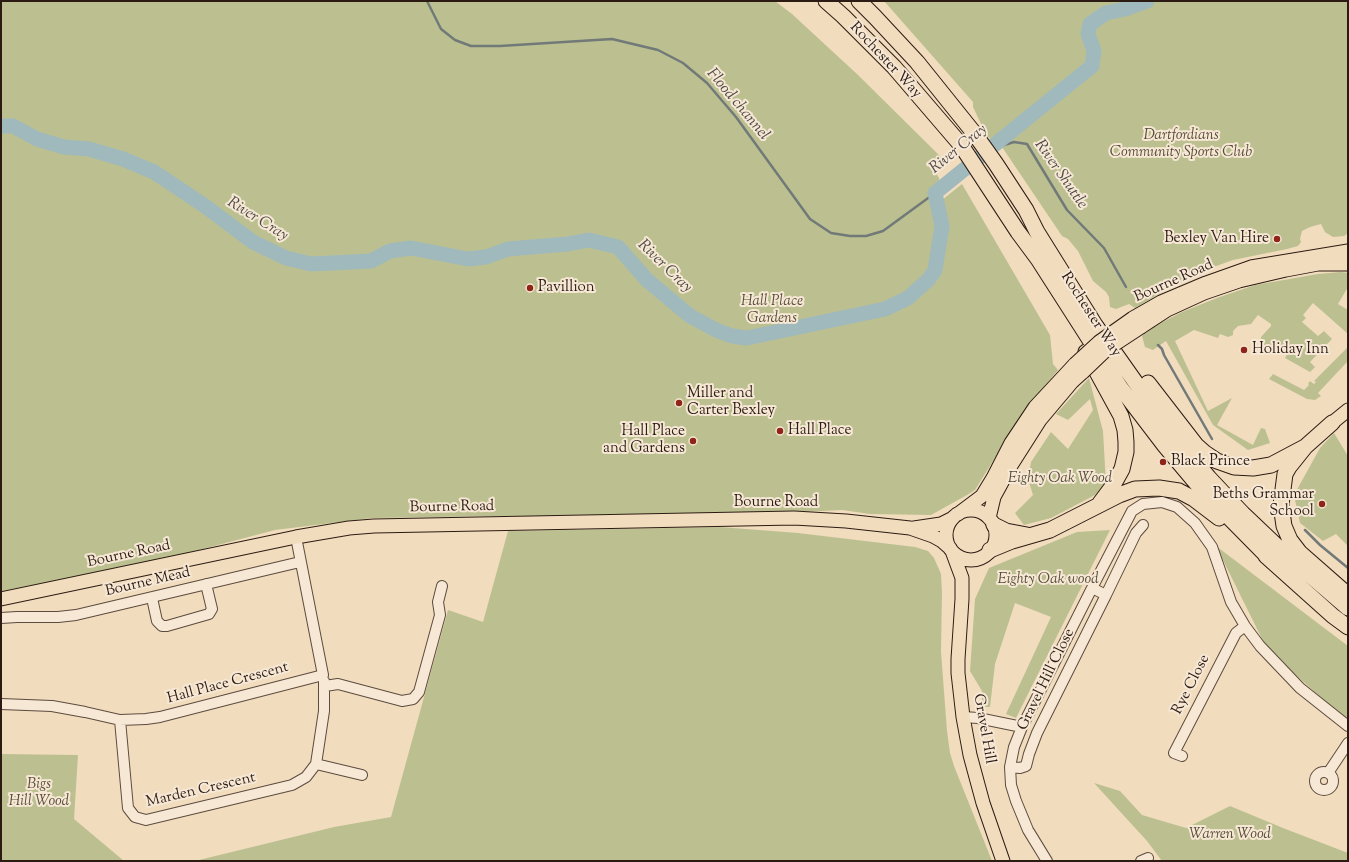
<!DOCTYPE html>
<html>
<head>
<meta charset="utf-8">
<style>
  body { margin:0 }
  #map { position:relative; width:1349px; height:862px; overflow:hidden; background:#f1dcbe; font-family:"Sorts Mill Goudy",serif }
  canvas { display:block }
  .frame { position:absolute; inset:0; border:2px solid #2c1b13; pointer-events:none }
</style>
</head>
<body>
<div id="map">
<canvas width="1349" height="862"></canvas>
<div class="frame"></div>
</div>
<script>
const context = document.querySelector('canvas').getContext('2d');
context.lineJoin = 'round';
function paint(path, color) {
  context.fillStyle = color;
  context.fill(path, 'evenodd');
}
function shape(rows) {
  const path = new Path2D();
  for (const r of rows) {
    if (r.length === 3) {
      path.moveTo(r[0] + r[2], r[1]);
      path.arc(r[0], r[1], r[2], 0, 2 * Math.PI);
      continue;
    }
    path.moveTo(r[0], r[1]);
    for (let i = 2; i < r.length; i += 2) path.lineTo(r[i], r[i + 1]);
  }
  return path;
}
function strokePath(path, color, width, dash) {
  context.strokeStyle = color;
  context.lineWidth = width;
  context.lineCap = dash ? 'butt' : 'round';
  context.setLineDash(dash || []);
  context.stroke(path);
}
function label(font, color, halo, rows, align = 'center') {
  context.font = font + ' "Sorts Mill Goudy",serif';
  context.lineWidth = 4;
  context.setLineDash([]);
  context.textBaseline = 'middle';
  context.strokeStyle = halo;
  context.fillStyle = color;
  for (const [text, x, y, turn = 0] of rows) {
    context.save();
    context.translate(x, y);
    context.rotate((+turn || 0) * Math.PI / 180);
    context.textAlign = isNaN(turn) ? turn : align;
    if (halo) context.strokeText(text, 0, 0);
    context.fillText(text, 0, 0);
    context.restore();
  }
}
paint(shape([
  [1,1,775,1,792,14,857,74,943,159,942,161,943,162,934,170,939,178,942,200,962,184,1050,335,1053,364,1058,370,1024,411,975,490,967,495,931,515,870,514,842,510,722,516,503,516,372,518,275,530,161,560,1,593],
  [884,1,1348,1,1348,233,1344,236,1333,237,1325,232,1321,224,1310,227,1302,231,1300,239,1301,242,1298,246,1287,249,1233,260,1208,269,1171,287,1135,308,1129,304,1116,309,1110,307,1109,297,1106,292,1093,281,1078,251,1068,239,1062,236,998,141,992,140,984,134,982,126,973,107,973,102],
  [1341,272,1348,273,1348,287,1338,304,1348,310,1348,334,1313,303,1303,315,1306,318,1302,322,1318,336,1324,331,1332,339,1310,362,1315,367,1310,372,1285,358,1287,354,1279,350,1279,346,1276,344,1274,345,1271,349,1261,344,1261,337,1271,326,1271,324,1258,315,1251,324,1238,326,1233,331,1233,335,1228,337,1220,334,1218,338,1194,330,1175,341,1208,411,1232,398,1217,425,1253,445,1261,428,1265,429,1270,443,1248,450,1213,425,1166,341,1153,350,1145,347,1142,336,1151,328,1182,312,1217,298,1255,285,1318,274],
  [1348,347,1348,361,1318,393,1321,396,1315,400,1307,399,1269,379,1273,374,1304,390,1309,385,1308,384,1310,381,1314,384,1316,382,1314,381],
  [1089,378,1103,431,1106,484,1095,495,1051,518,1024,525,1015,513,1033,495,1028,479,1031,462,1051,432,1068,449,1093,410,1090,399,1068,420,1056,414],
  [1334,433,1348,456,1348,546,1336,534,1323,541,1300,523,1294,495,1320,448],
  [720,527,798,533,915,547,928,551,934,558,941,574,942,593,941,652,947,731,950,753,954,766,992,861,195,861,334,827,391,817,448,610,483,622,508,531],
  [1110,530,1016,718,1006,714,1051,617,1015,603,995,664,990,707,982,707,982,691,970,671,975,599,989,568,1077,532],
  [1216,546,1348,646,1348,722,1267,649],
  [1,754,78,755,74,819,124,861,1,861],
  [1094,783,1120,791,1142,815,1186,828,1230,806,1283,828,1348,853,1348,861,1162,861,1147,841]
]), '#bcc090');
strokePath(shape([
  [427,1,441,29,455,40,471,46,500,46,612,39,658,50,683,63,707,83,736,117,810,219,831,233,850,236,866,236,883,231,935,193],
  [991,149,1014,142,1027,144,1067,210,1104,248,1126,287],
  [1158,345,1162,349,1164,355,1212,439],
  [1305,530,1320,545,1348,568]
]), '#717a78', 2.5);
strokePath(shape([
  [1,126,13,126,37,139,64,147,89,149,123,159,154,172,205,206,253,242,286,258,311,264,371,261,390,251,411,248,468,259,486,257,508,249,568,244,589,240,618,247,647,280,690,316,716,330,732,336,747,338,885,309,908,298,928,280,935,270,942,226,935,193,1092,66,1094,51,1088,34,1090,24,1106,13,1125,9,1147,1]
]), '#9fb9bc', 15);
const minor = shape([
  [1092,588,1132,511,1143,504,1162,502,1177,507,1195,523,1212,547,1231,602,1245,626,1260,646,1300,688,1348,726],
  [1106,595,1136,533,1143,525],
  [152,598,157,621,162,626,167,626,209,614,212,609,206,584],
  [1,618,17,617,58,617,76,615,300,562],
  [324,681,324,711,316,764,362,775],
  [325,686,338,684,402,701,413,699,419,692,440,615,438,602,442,586],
  [1,704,52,706,85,712,120,720,146,719,160,717,323,675,296,537],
  [963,717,978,718,1022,727],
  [120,720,128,808,135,817,146,820,292,785,306,777,316,764],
  [1182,756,1174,753,1236,633,1245,626],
  [1010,767,1020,768,1026,766,1029,754,1037,733,1106,595,1092,588,1022,727,1014,747,1010,767,1011,785,1016,801,1028,830,1047,861],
  [1324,781,9],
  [1328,773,1348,743],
  [1141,861,1148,858]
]);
const major = shape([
  [1133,318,1161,302,1206,283,1251,267,1348,251],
  [1141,327,1167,310,1204,293,1239,281,1286,270,1318,264,1348,264],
  [1332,423,1348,410],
  [971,535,25],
  [958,514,982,496,993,478,1011,443,1035,407,1075,364],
  [989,518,994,497,1012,464,1040,420,1072,382,1083,372],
  [914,528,941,524,951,519],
  [952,551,962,578,962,599,958,659,958,673,963,717,970,755,983,803,1003,861],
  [1,599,296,537,349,528,374,526,794,518,846,521,910,528,933,536,942,541,950,548]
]);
const highway = shape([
  [826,1,843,16,894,67,961,145,1018,232,1038,259,1120,387,1165,446,1202,490,1273,562],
  [859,1,875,17,917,62,974,133,996,164,1026,210,1037,232,1095,325,1167,427,1209,478,1243,514,1283,552,1348,608],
  [1086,352,1121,416,1125,430,1126,442,1126,452,1122,469,1112,487,1100,503],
  [1148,383,1196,445,1205,453,1217,461,1234,467,1253,468,1271,465,1305,447],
  [1332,423,1305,447,1289,467,1285,474,1281,505,1284,526,1290,540,1300,553,1348,595],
  [994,525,1006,531,1027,535],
  [990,550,1012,541,1050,530,1119,495,1135,489,1159,488,1179,491,1194,499,1219,518],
  [1266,556,1333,616,1348,627]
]);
strokePath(minor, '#5d4b3e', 12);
strokePath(major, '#2c1b13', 15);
strokePath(highway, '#2c1b13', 17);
strokePath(minor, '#f6e8d5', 10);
strokePath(major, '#f1dcbe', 13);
strokePath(highway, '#f1dcbe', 15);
const majorBridge = shape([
  [1075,364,1099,342,1133,318],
  [1083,372,1106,350,1141,327]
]);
strokePath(majorBridge, '#2c1b13', 15, []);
strokePath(majorBridge, '#f1dcbe', 13);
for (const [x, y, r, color] of [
  [1277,239,4,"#8f2418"],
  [530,288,4,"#8f2418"],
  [1244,350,4,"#8f2418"],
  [679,403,4,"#8f2418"],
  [780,431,4,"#8f2418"],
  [693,441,4,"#8f2418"],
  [1163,462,4,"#8f2418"],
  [1322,504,4,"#8f2418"]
]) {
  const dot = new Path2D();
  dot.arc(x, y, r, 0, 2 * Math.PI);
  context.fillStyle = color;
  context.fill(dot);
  strokePath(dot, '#f6e8d5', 1.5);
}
label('15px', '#2c1b13', '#f6e8d5', [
  ["Rochester Way",885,61,47],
  ["Bourne Road",1174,282,-24],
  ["Rochester Way",1090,315,57],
  ["Bourne Road",776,503],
  ["Bourne Road",452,508,-1],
  ["Bourne Road",129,555,-12],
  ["Bourne Mead",148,583,-13],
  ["Gravel Hill Close",1047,680,-64],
  ["Hall Place Crescent",228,684,-15],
  ["Rye Close",1192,685,-63],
  ["Gravel Hill",983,729,80],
  ["Marden Crescent",201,791,-13]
]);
label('italic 15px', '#574d38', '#f6e8d5', [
  ["Dartfordians",1181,136],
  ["Community Sports Club",1181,153],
  ["Hall Place",772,302],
  ["Gardens",772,319],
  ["Eighty Oak Wood",1060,479],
  ["Eighty Oak wood",1048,580],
  ["Bigs",39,785],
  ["Hill Wood",39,802],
  ["Warren Wood",1230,835]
]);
label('15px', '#2c1b13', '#f6e8d5', [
  ["Bexley Van Hire",1269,239,"right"],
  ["Pavillion",538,288],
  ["Holiday Inn",1252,350],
  ["Miller and",687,394],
  ["Carter Bexley",687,411],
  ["Hall Place",788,431],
  ["Hall Place",685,432,"right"],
  ["and Gardens",685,449,"right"],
  ["Black Prince",1171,462],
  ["Beths Grammar",1314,495,"right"],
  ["School",1314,512,"right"]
], 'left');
label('italic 16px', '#4e4a46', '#f6e8d5', [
  ["Flood channel",737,105,50],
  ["River Cray",959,150,-39],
  ["River Shuttle",1060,175,55],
  ["River Cray",257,220,32],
  ["River Cray",664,267,44]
]);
</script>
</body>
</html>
